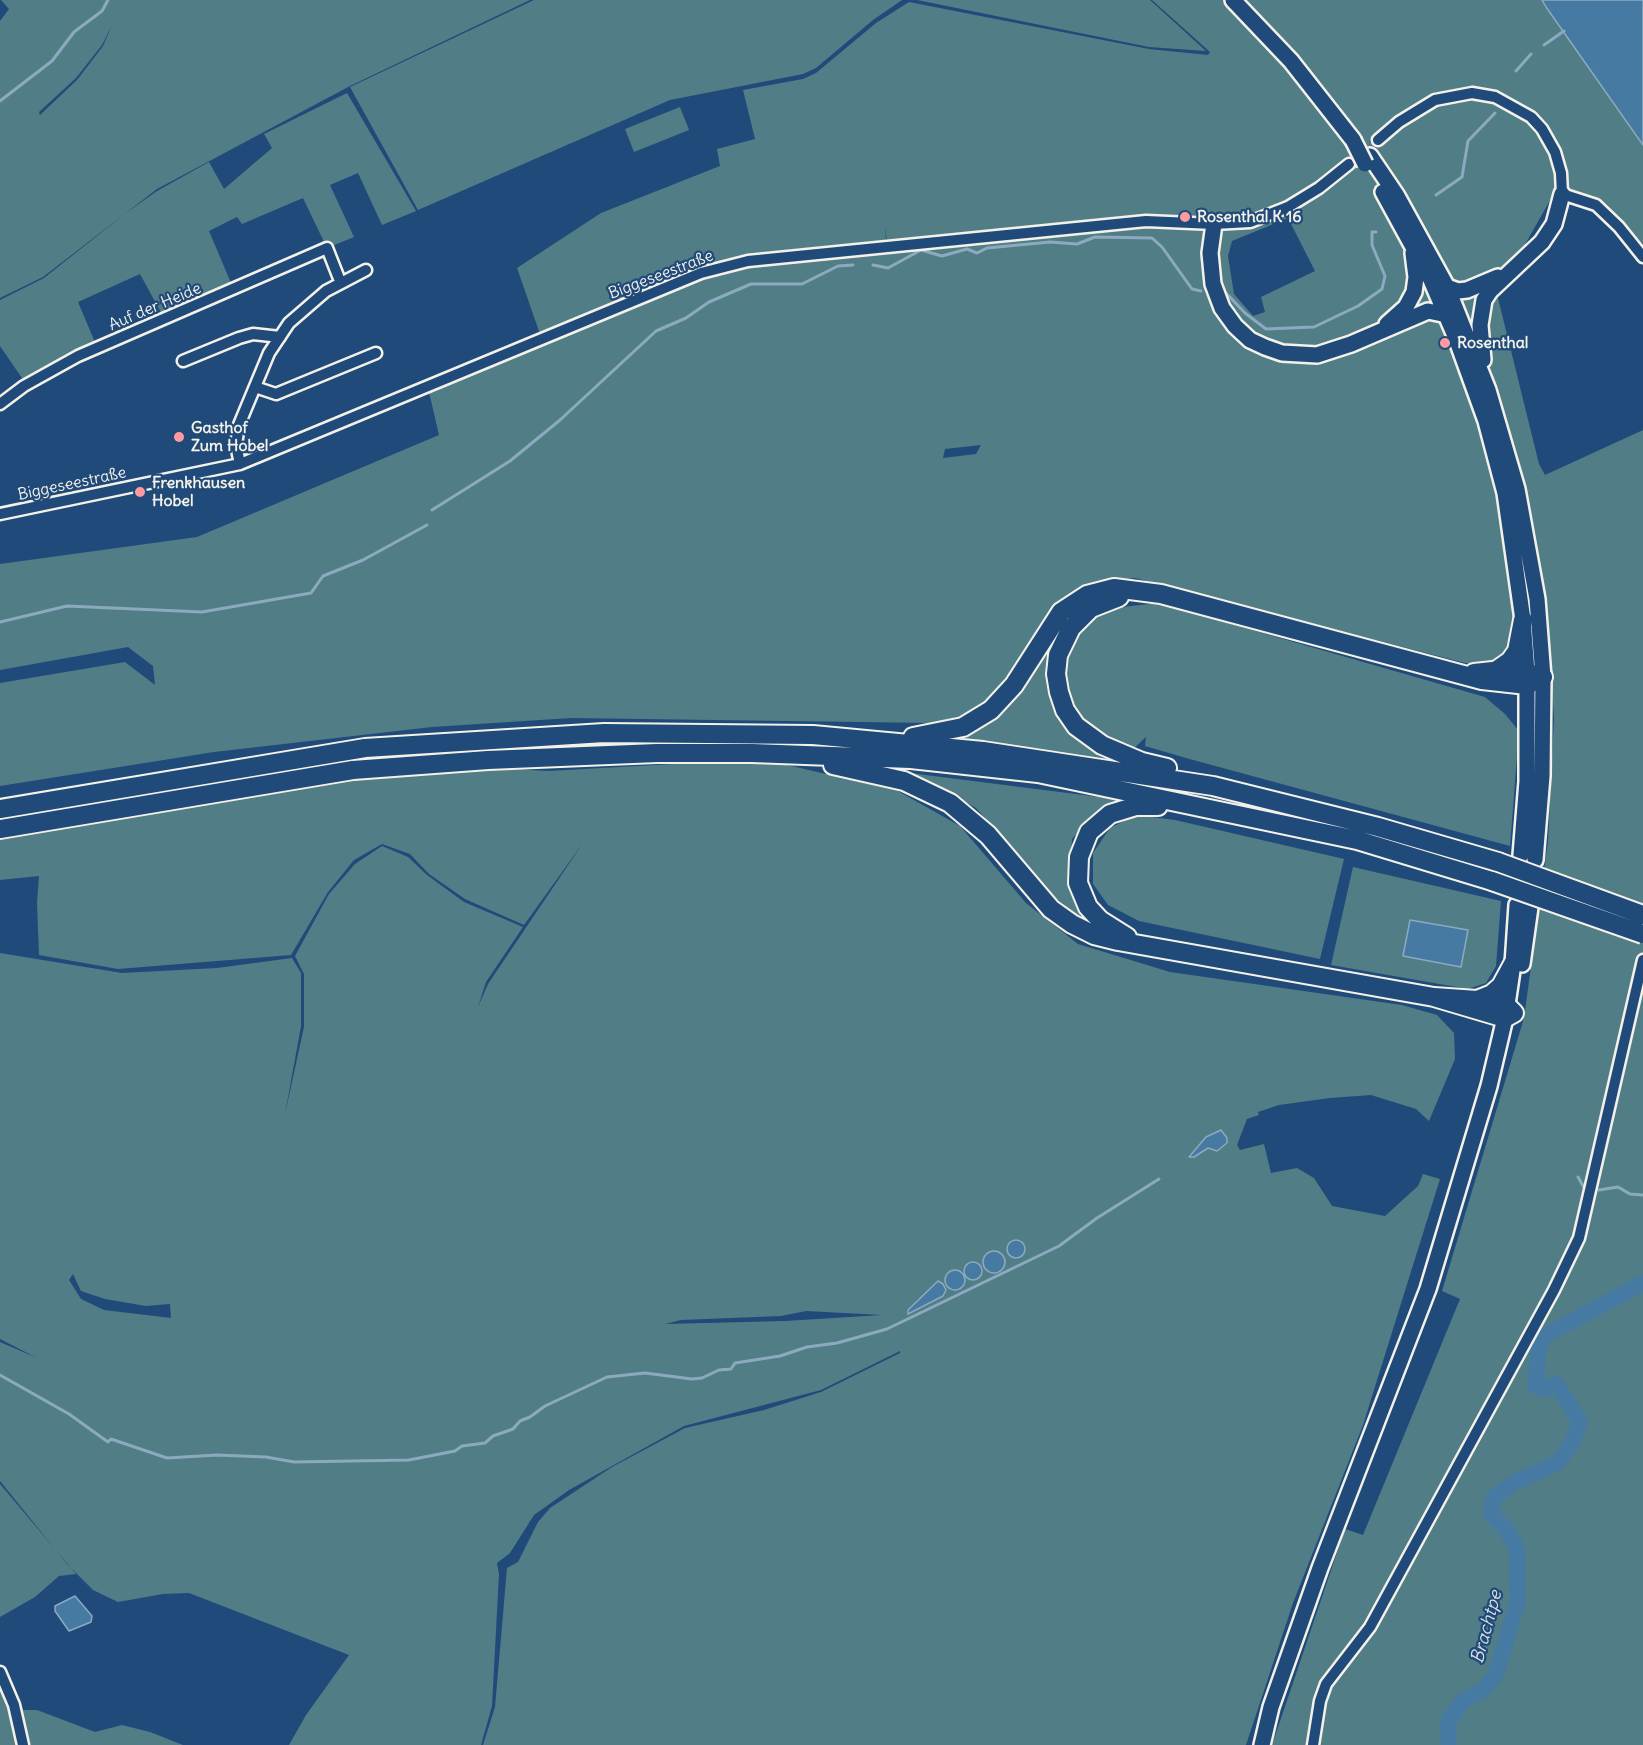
<!DOCTYPE html>
<html>
<head>
<meta charset="utf-8">
<style>
  body { margin:0 }
  canvas { display:block; background:#1f4a7a }
</style>
</head>
<body>
<canvas width="1643" height="1745"></canvas>
<script>
const context = document.querySelector('canvas').getContext('2d');
context.lineJoin = 'round';
function paint(path, color) {
  context.fillStyle = color;
  context.fill(path, 'evenodd');
}
function shape(rows) {
  const path = new Path2D();
  for (const r of rows) {
    if (r.length === 3) {
      path.moveTo(r[0] + r[2], r[1]);
      path.arc(r[0], r[1], r[2], 0, 2 * Math.PI);
      continue;
    }
    path.moveTo(r[0], r[1]);
    for (let i = 2; i < r.length; i += 2) path.lineTo(r[i], r[i + 1]);
  }
  return path;
}
function strokePath(path, color, width, dash) {
  context.strokeStyle = color;
  context.lineWidth = width;
  context.lineCap = dash ? 'butt' : 'round';
  context.setLineDash(dash || []);
  context.stroke(path);
}
function label(font, color, halo, rows, align = 'center') {
  context.font = font + ' Delius,sans-serif';
  context.lineWidth = 4.5;
  context.setLineDash([]);
  context.textBaseline = 'middle';
  context.strokeStyle = halo;
  context.fillStyle = color;
  for (const [text, x, y, turn = 0] of rows) {
    context.save();
    context.translate(x, y);
    context.rotate((+turn || 0) * Math.PI / 180);
    context.textAlign = isNaN(turn) ? turn : align;
    if (halo) context.strokeText(text, 0, 0);
    context.fillText(text, 0, 0);
    context.restore();
  }
}
paint(shape([
  [1,0,530,0,350,86,157,189,43,277,0,298,0,21,9,9],
  [112,25,103,46,77,80,40,115,39,112,76,78,102,45],
  [534,0,902,0,873,20,816,68,803,74,670,100,418,210,350,87],
  [917,0,1150,0,1206,51,1149,47],
  [1152,0,1542,0,1643,145,1643,265,1634,247,1581,196,1557,188,1497,294,1539,464,1545,475,1643,430,1643,1745,1272,1745,1345,1529,1363,1535,1460,1299,1442,1291,1524,1018,1548,841,1554,718,1550,660,1514,647,1492,666,1465,663,1135,578,1105,582,1081,592,999,694,967,715,931,723,571,718,432,727,214,752,0,786,0,683,125,662,155,685,153,666,128,647,0,670,0,564,197,537,439,435,429,392,703,277,750,265,1160,225,1208,232,1212,225,1144,216,887,242,885,227,886,241,795,249,747,257,541,337,517,268,601,213,720,166,717,149,755,139,743,90,803,79,816,73,876,23,909,2,1149,49,1208,55,1210,52],
  [1288,218,1315,271,1261,297,1265,312,1253,316,1234,294,1228,256,1232,241],
  [981,445,976,454,943,458,945,449],
  [347,93,416,211,382,225,358,173,330,185,354,237,327,248,303,198,242,224,237,217,209,231,234,290,164,318,140,274,78,302,97,347,26,384,0,346,0,300,44,278,126,213,157,191,209,162,224,189,272,148,264,134],
  [680,107,689,130,634,152,625,129],
  [1158,603,1485,697,1505,714,1519,731,1510,846,1186,758,1145,746,1146,737,1119,762,939,737,982,727,1011,700,1057,632,1078,612],
  [762,759,898,791,960,826,1026,903,1078,944,1170,972,1402,1005,1437,1015,1454,1033,1455,1059,1429,1121,1416,1109,1371,1095,1330,1098,1279,1105,1258,1112,1259,1115,1247,1119,1237,1145,1240,1150,1264,1144,1271,1173,1297,1168,1314,1178,1332,1206,1385,1216,1418,1186,1423,1174,1440,1179,1363,1425,1293,1603,1246,1745,483,1745,495,1707,507,1568,518,1562,538,1522,550,1508,612,1467,685,1428,764,1410,821,1392,900,1353,900,1351,821,1390,684,1426,569,1490,534,1515,510,1553,497,1563,499,1574,492,1706,481,1745,289,1745,306,1715,349,1655,189,1593,163,1594,118,1602,93,1590,67,1564,0,1481,0,1342,37,1358,0,1339,0,953,122,973,217,968,292,958,301,973,301,1026,285,1114,304,1027,304,974,295,956,329,894,355,864,382,846,408,857,427,875,464,902,523,927,486,982,478,1007,488,984,583,843,524,925,465,899,429,874,410,854,382,844,354,860,328,892,291,955,118,969,39,955,37,903,39,876,0,880,0,838,349,780,486,768,549,771],
  [73,1274,81,1291,105,1299,146,1306,170,1304,171,1318,104,1310,81,1299,69,1280],
  [806,1311,882,1315,785,1321,665,1324,681,1320,781,1316],
  [902,772,1123,800,1099,810,1072,839,1069,880,1081,918,1052,895,976,808,937,786],
  [1136,815,1175,820,1344,859,1320,959,1139,921,1108,905,1093,884,1093,853,1110,828],
  [1353,867,1501,901,1496,966,1486,983,1468,989,1331,965],
  [0,1484,76,1574,59,1576,35,1597,0,1617],
  [0,1682,8,1701,19,1745,0,1745],
  [20,1710,37,1710,95,1732,122,1725,150,1732,183,1745,27,1745]
]), '#517d86');
const water = shape([
  [1542,0,1643,0,1643,145,1546,7,1542,0],
  [1410,920,1468,930,1461,967,1403,956,1410,920],
  [1221,1130,1227,1138,1227,1143,1217,1151,1208,1148,1194,1157,1189,1157,1206,1137,1221,1130],
  [1016,1249,9],
  [994,1262,11],
  [973,1271,9],
  [955,1280,10],
  [938,1281,943,1284,946,1290,943,1296,908,1314,908,1310,938,1281],
  [75,1596,92,1616,91,1622,69,1631,55,1611,55,1606,75,1596]
]);
paint(water, '#467aa3');
strokePath(water, '#8caabf', 1.5);
strokePath(shape([
  [1544,45,1564,31],
  [1516,71,1531,54],
  [0,101,52,61,74,32,102,11,108,0],
  [1436,195,1462,177,1468,141,1495,113],
  [873,265,888,268,921,250,942,256,967,249,977,253,987,248,1050,242,1077,244,1095,237,1152,238,1162,247,1192,289,1201,291],
  [1226,293,1245,313,1266,329,1314,327,1358,306,1382,289,1385,276,1372,245,1372,232,1376,232],
  [432,510,510,461,560,420,656,331,686,318,709,302,751,284,802,284,838,266,853,265],
  [0,622,67,606,202,612,311,593,323,576,363,560,427,525],
  [1578,1177,1583,1186],
  [1599,1190,1618,1187,1630,1194,1643,1195],
  [0,1375,69,1414,108,1442,111,1439,167,1458,217,1455,266,1457,294,1462,409,1460,455,1451,462,1446,485,1443,493,1436,513,1429,520,1421,530,1417,545,1406,607,1377,645,1373,692,1379,702,1378,719,1370,731,1369,735,1363,780,1356,807,1347,837,1343,887,1329,1059,1246,1097,1218,1159,1179]
]), '#8caabf', 3);
strokePath(shape([
  [1449,1745,1448,1722,1463,1701,1484,1689,1496,1674,1518,1601,1517,1548,1505,1528,1491,1514,1493,1498,1515,1482,1558,1463,1572,1443,1580,1421,1556,1384,1543,1389,1536,1386,1538,1350,1544,1336,1643,1283]
]), '#467aa3', 16);
strokePath(shape([
  [1349,164,1378,140]
]), '#3f638a', 10, [10, 5]);
const minor = shape([
  [1378,140,1399,122,1435,100,1472,93,1495,97,1531,117,1542,129,1555,152,1561,173,1562,194,1596,205,1619,227,1643,257],
  [183,361,239,338,253,334,280,337],
  [255,387,276,394,376,353],
  [0,404,24,386,78,356,327,248,340,281],
  [240,464,236,445,239,425,269,353,289,323,326,291,366,270],
  [0,514,240,464,701,273,748,261,1146,221,1214,224,1250,222,1288,207,1319,188,1349,164],
  [0,1672,14,1705,23,1745],
  [1313,1745,1320,1701,1326,1684,1370,1627,1554,1290,1579,1238,1643,960]
]);
const primary = shape([
  [1233,0,1291,61,1353,140],
  [1370,156,1397,196,1447,287,1488,390,1517,489,1537,599,1543,677,1542,776,1535,860],
  [1383,192,1431,280,1456,338,1486,421,1505,493,1523,620,1527,672,1527,781,1521,855],
  [1214,224,1210,253,1213,284,1222,308,1235,326,1250,340,1265,347,1282,353,1317,355,1351,344,1428,311,1447,315],
  [1447,287,1458,291,1467,290,1498,277],
  [1387,324,1406,307,1414,292,1416,277,1413,253],
  [1483,360,1480,325,1484,300,1490,291,1542,242,1554,224,1562,194],
  [1522,964,1530,907],
  [1262,1745,1271,1707,1320,1568,1428,1289,1489,1086,1505,1018,1513,964,1517,905]
]);
const motorway = shape([
  [1119,597,1091,608,1071,628,1058,655,1056,674,1059,692,1065,710,1076,726,1102,745,1142,762,1167,768],
  [1497,670,1510,661,1517,651,1523,620],
  [1474,673,1512,669,1543,677],
  [913,737,963,727,991,710,1014,685,1061,612,1087,595,1114,588,1161,594,1482,680,1527,685,1543,677],
  [833,765,904,781,950,803,988,835,1051,909,1072,924,1094,935,1118,941,1434,997,1477,1000,1507,1006,1514,1013,1505,1018,1434,997],
  [0,809,365,748,604,733,813,735,983,751,1213,786,1378,827,1498,862],
  [0,829,353,770,488,760,657,753,752,753,911,759,1038,773,1357,840,1492,881],
  [1127,937,1100,920,1088,907,1078,883,1079,857,1089,832,1110,814,1136,806,1158,806],
  [1477,1000,1492,994,1501,986,1513,964]
]);
strokePath(minor, '#f4f1e8', 15);
strokePath(primary, '#f4f1e8', 20);
strokePath(motorway, '#f4f1e8', 22);
strokePath(minor, '#1f4a7a', 10);
strokePath(primary, '#1f4a7a', 15);
strokePath(motorway, '#1f4a7a', 18);
const primaryBridge = shape([
  [1353,140,1365,164]
]);
const motorwayBridge = shape([
  [1498,862,1643,915],
  [1492,881,1643,934]
]);
strokePath(primaryBridge, '#f4f1e8', 20, []);
strokePath(motorwayBridge, '#f4f1e8', 22, []);
strokePath(primaryBridge, '#1f4a7a', 15);
strokePath(motorwayBridge, '#1f4a7a', 18);
for (const [x, y, r, color] of [
  [1185,217,6,"#ff9aa2"],
  [1445,343,6,"#ff9aa2"],
  [179,437,6,"#ff9aa2"],
  [140,492,6,"#ff9aa2"]
]) {
  const dot = new Path2D();
  dot.arc(x, y, r, 0, 2 * Math.PI);
  context.fillStyle = color;
  context.fill(dot);
  strokePath(dot, '#1f4a7a', 2);
}
label('bold 16px', '#f4f1e8', '#1f4a7a', [
  ["Rosenthal K 16",1197,217],
  ["Rosenthal",1457,343],
  ["Gasthof",191,428],
  ["Zum Hobel",191,446],
  ["Frenkhausen",152,483],
  ["Hobel",152,501]
], 'left');
label('16px', '#f4f1e8', '#1f4a7a', [
  ["Biggeseestraße",661,275,-21],
  ["Auf der Heide",155,307,-23],
  ["Biggeseestraße",72,484,-12]
]);
label('italic 18px', '#dadfde', '#1f4a7a', [
  ["Brachtpe",1487,1627,-75]
]);
</script>
</body>
</html>
